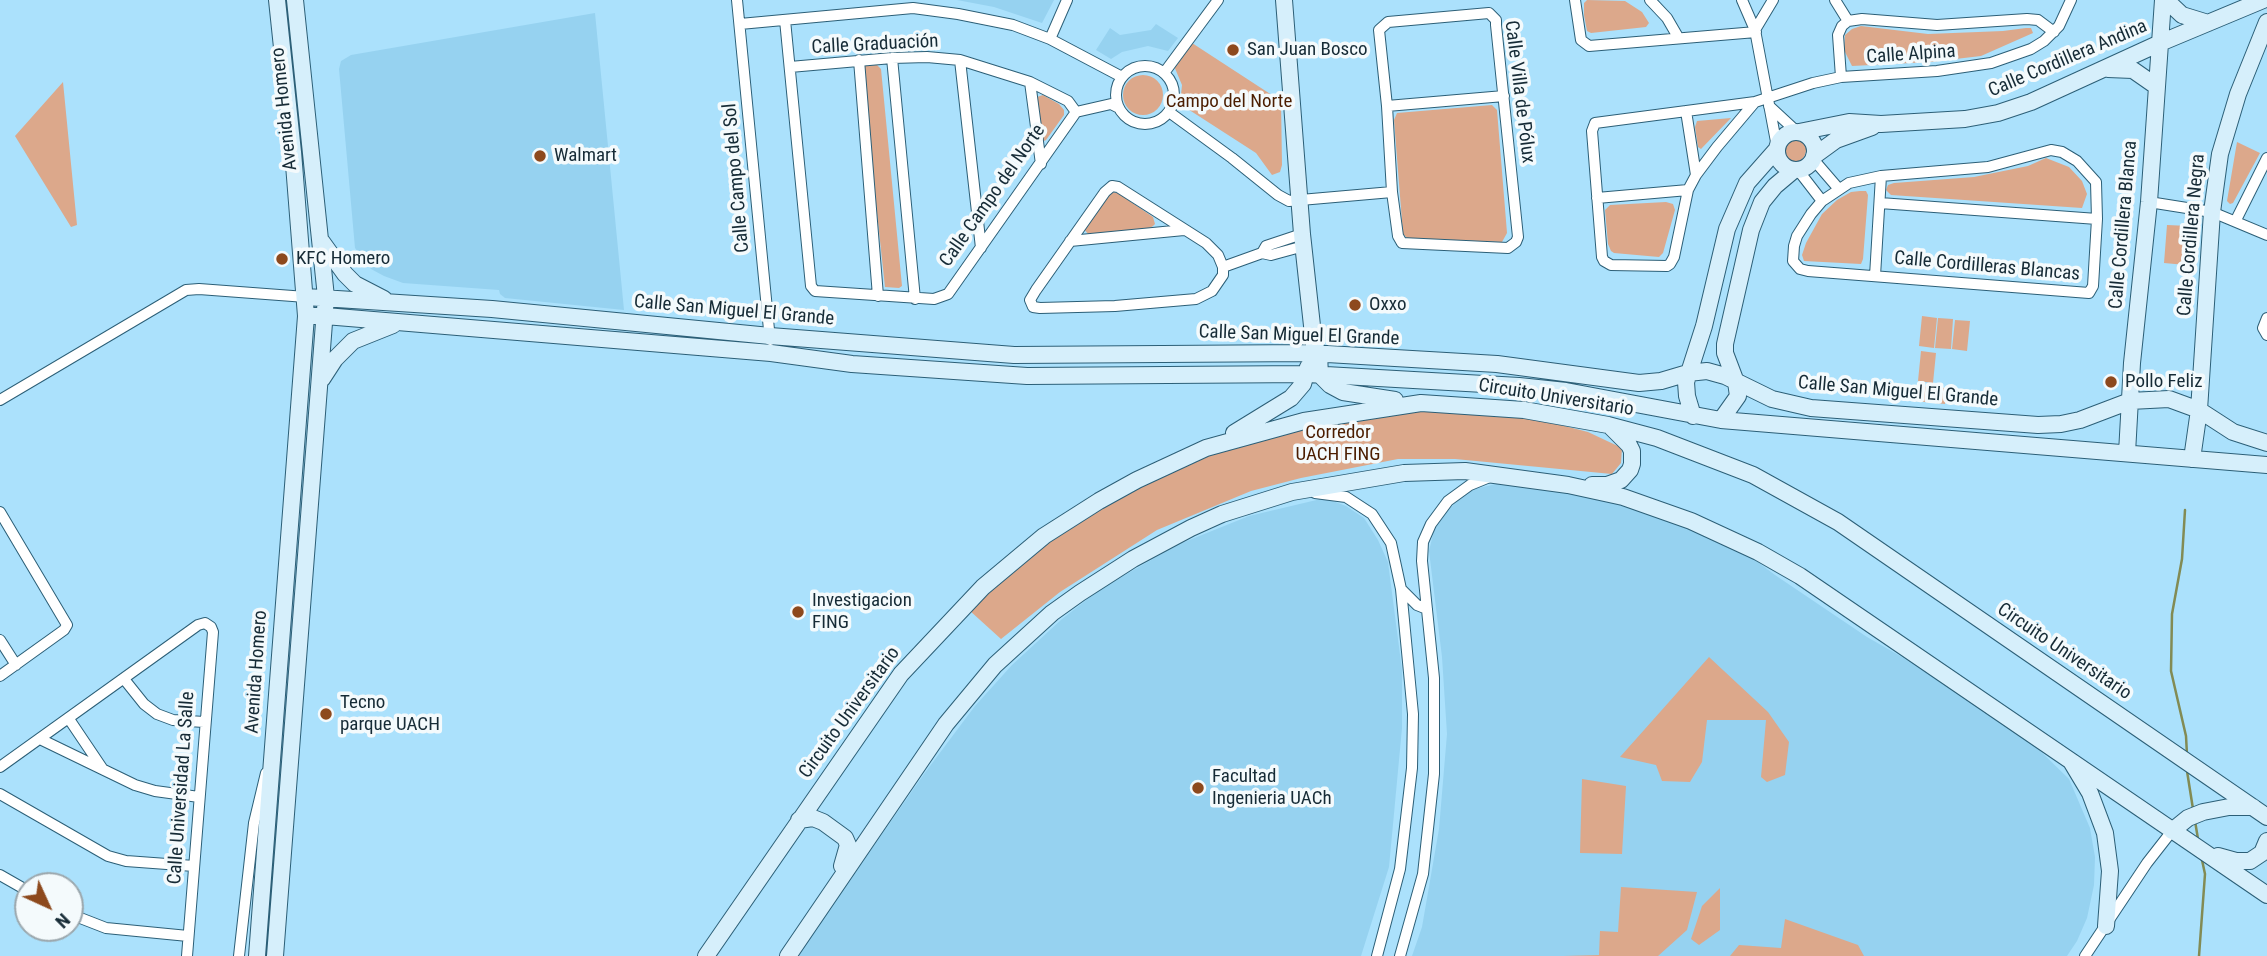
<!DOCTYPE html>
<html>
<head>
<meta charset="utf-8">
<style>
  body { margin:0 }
  #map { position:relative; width:2267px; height:956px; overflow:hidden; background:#abe1fc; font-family:"Roboto Condensed",sans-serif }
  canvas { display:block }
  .north { position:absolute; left:14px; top:872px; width:70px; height:70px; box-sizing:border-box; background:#f4fafc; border:2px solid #9ba7ad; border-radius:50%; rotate:135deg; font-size:19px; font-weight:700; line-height:28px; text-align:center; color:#162b36 }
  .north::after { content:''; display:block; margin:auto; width:24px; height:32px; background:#8d491d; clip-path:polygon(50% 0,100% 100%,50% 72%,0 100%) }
</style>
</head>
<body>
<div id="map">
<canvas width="2267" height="956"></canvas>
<div class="north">N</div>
</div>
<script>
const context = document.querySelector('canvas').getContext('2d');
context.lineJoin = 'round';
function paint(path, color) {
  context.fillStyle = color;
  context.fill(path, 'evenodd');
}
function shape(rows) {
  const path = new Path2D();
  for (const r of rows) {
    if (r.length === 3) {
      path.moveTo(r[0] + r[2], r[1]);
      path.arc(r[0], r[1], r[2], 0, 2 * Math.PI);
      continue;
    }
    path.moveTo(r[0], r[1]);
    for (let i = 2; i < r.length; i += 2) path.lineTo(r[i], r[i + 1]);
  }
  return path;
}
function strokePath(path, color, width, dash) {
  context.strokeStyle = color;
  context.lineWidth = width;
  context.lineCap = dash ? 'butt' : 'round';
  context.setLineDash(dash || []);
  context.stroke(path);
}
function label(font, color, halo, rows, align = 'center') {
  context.font = font + ' "Roboto Condensed",sans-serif';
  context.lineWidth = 7;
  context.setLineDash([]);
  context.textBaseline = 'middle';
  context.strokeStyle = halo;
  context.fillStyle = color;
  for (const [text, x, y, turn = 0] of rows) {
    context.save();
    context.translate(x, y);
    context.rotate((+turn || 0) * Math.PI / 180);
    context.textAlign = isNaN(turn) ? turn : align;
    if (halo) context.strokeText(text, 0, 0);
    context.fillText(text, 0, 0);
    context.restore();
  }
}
paint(shape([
  [957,0,1054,0,1042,23,994,7],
  [595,13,624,310,505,298,500,294,499,290,403,283,384,276,371,269,355,248,339,69,341,61,351,55],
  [1156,24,1178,38,1168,51,1148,46,1122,52,1111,59,1096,50,1110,28,1120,35,1151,30],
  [1509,481,1567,489,1663,518,1743,551,1775,575,1867,637,1902,657,2030,741,2069,779,2090,828,2095,857,2094,885,2087,918,2077,941,2067,956,1412,956,1422,927,1439,829,1447,734,1442,657,1429,551,1434,530,1449,509,1470,490],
  [1325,498,1346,506,1364,518,1378,540,1388,562,1402,670,1402,728,1389,867,1361,956,797,956,924,774,975,706,1012,665,1062,619,1099,590,1177,545,1249,516]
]), '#96d2f0');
paint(shape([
  [1587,0,1625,1,1642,12,1649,23,1646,27,1591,33,1587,31,1584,15,1584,3],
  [1861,26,1928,34,2003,31,2026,28,2031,28,2033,33,1981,56,1930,62,1852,66,1844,50,1845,35,1852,29],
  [1192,43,1281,101,1282,165,1280,172,1272,175,1256,153,1180,104,1182,85,1174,66],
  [877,65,881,69,902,286,899,288,885,287,862,74,864,66],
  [1143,95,20],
  [63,82,77,225,71,227,15,136],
  [1043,95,1059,104,1064,110,1064,115,1046,140,1042,142,1037,97],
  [1492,105,1497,110,1507,233,1502,242,1407,238,1403,234,1394,120,1397,113],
  [1731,118,1701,149,1698,147,1695,127,1697,121],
  [1794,150,12],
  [2237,142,2260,153,2233,203,2230,204,2227,201],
  [2046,158,2069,167,2082,181,2087,194,2082,208,1891,195,1886,190,1888,185,1894,183,1974,177,2028,166],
  [1860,191,1866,191,1868,195,1863,259,1861,264,1804,261,1802,255,1806,243,1822,214,1837,200,1851,192],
  [1112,192,1118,193,1153,217,1155,224,1153,226,1145,231,1088,234,1084,229,1085,226],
  [1666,202,1673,204,1675,210,1663,253,1659,257,1614,253,1611,251,1608,244,1605,210,1610,205],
  [2167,225,2189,226,2186,265,2164,263],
  [1922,316,1937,318,1934,348,1919,346],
  [1938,318,1953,319,1951,349,1935,348],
  [1955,320,1970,321,1967,351,1952,349],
  [1921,351,1936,353,1933,383,1918,381],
  [1917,386,1946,388,1945,404,1915,401],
  [1420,409,1514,413,1588,432,1622,448,1621,463,1612,474,1455,459,1398,459,1301,478,1251,491,1157,530,1060,592,1001,639,969,610,1035,549,1104,504,1170,470,1253,438],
  [1709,657,1768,712,1789,742,1785,775,1767,782,1761,777,1766,720,1707,720,1702,762,1690,782,1662,781,1656,765,1620,757],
  [1582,779,1626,786,1622,854,1580,853],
  [1621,887,1697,892,1687,930,1658,956,1563,956,1599,955,1600,931,1618,932],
  [1720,888,1720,930,1699,945,1691,939,1702,906],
  [1785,919,1858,945,1864,956,1730,956,1739,945,1781,948]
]), '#dca88b');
strokePath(shape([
  [2185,510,2182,559,2172,614,2171,671,2186,736,2187,755],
  [2187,771,2193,809],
  [2195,821,2198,839],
  [2199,956,2205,874,2202,860]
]), '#828b54', 2.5);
const street = shape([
  [737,0,770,340],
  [1575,0,1581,40,1589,46,1756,32],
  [1650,0,1667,18,1678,37],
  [1742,0,1755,30,1777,147],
  [1835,0,1848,21],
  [785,20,811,286,815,291,934,299,948,294,1076,112,1068,101,1030,82,960,60,927,57,892,58,790,67],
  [1848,21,1862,19,1937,25,2027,19,2038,20,2054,32],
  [740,24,913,8,958,14,1013,25,1050,39,1122,77],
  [1755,30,1773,0],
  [1050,39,1067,0],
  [892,58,915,299],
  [859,60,878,296],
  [960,60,981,248],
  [1145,95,29],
  [1164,73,1218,0],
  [1841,77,1838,35,1842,26,1848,21],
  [1030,82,1041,164],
  [1755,102,1717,147,1696,175,1688,190,1674,257,1670,264,1667,266,1611,265,1604,261,1602,257,1592,131,1595,123,1755,102,1813,83,1841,77,1937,71,1991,63,2031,49,2044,41,2059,26,2071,0],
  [1387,106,1504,96],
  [1769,106,1796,131],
  [1686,111,1696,175],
  [1076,112,1111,104,1119,108],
  [1169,112,1232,158,1278,195,1289,201,1392,192,1398,236,1402,243,1508,248,1516,242,1518,237,1496,25,1496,20,1489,13,1388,22,1379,30,1387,106,1392,192],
  [2051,150,2062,152,2077,161,2096,182,2097,219,2093,286,2089,293,1808,271,1800,269,1793,261,1794,246,1797,236,1811,214,1822,201,1849,183,1881,176,1988,167,2051,150],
  [1813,159,1838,188],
  [1798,170,1822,201],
  [1112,186,1118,187,1206,243,1218,255,1223,267,1223,275,1212,291,1196,299,1115,306,1040,308,1033,307,1030,300,1036,290,1105,192,1112,186],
  [1597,198,1688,190],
  [2149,202,2212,212,2267,235],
  [1880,203,2097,219],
  [2236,220,2267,158],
  [1070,241,1184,230],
  [1262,253,1271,255,1304,246],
  [1223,267,1262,253,1266,246,1302,234],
  [1875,276,1881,176],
  [2267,318,2263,328,2267,335],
  [0,400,186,290,199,289,306,297],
  [1315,493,1346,497,1372,514,1391,543,1401,589,1413,714,1412,768,1400,869,1377,956],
  [0,512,67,625,64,630,0,676],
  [1401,589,1417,605,1427,609],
  [0,640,16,665],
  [124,679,144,704,157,714,173,720,204,722],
  [69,719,102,768],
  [40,739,135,785,155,791,199,797],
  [0,767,198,625,205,623,211,627,213,632,187,956],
  [0,794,108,856,126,861,194,866],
  [0,875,28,891],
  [70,914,106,928,188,936],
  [239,956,254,823,266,773],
  [1400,956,1423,874,1434,774,1434,678,1422,561,1423,542,1431,524,1448,501,1470,485,1492,476],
  [2085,956,2147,863,2172,831]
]);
const secondary = shape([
  [1284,0,1302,234,1314,344,1319,354,1320,375,1330,385,1343,392,1395,400],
  [2166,0,2182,15,2208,23],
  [2108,69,2133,70,2156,86],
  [1796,151,19],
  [1799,132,1849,122,1881,124,1965,119,1998,113,2031,102,2160,43,2263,0],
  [1814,156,1836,140,1872,127],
  [322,242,345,274,355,284,384,299],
  [306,297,492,309,770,336,1014,355,1310,353,1497,364,1639,383,1661,381,1688,373,1707,371,1725,376,1772,399,1811,408,2038,425,2061,424,2080,420,2130,401,2169,399,2199,410,2233,432,2267,443],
  [306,316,325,316,771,353,852,364,1027,376,1308,374,1519,386,1566,391,1721,420,2267,465],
  [322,379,335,359,353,341,393,325],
  [1693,416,1687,396,1686,382,1704,326,1727,229,1747,183,1777,149],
  [1721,420,1738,396,1736,382,1725,353,1725,344,1751,230,1762,202,1775,186,1794,170],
  [1234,433,1291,398,1303,384,1308,367],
  [2127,453,2132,363,2149,202,2163,0],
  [2192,459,2199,410,2212,212,2220,154,2238,94,2267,22],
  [1592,485,1607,485,1621,480,1630,470,1632,464,1632,451,1629,445,1610,426],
  [2072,763,2090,793,2105,833,2110,871,2106,926],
  [799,820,813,818,823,822,845,838,848,845,842,866],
  [2172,831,2188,818,2203,812,2229,807,2253,807],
  [2218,856,2236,861,2250,861,2262,853,2267,841],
  [257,956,306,316,293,152,277,0],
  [275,956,326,297,295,0],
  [706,956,901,674,983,587,1044,536,1099,501,1137,480,1206,448,1304,421,1421,403,1524,410,1608,425,1657,438,1753,475,1838,522,2267,817],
  [788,956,946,724,995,665,1052,613,1080,593,1133,559,1191,528,1222,514,1292,492,1404,473,1465,471,1568,485,1623,497,1691,521,1758,552,1800,576,2267,895]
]);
strokePath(street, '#2c5f77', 12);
strokePath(secondary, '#2c5f77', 18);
strokePath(street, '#fff', 10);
strokePath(secondary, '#d6effb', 16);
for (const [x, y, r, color] of [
  [1233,50,7,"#8d491d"],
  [540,156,7,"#8d491d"],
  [282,259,7,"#8d491d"],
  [1355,305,7,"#8d491d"],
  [2111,382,7,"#8d491d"],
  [798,612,7,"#8d491d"],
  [326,714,7,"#8d491d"],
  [1198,788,7,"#8d491d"]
]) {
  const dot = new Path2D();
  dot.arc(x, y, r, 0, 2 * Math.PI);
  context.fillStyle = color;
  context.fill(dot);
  strokePath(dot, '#f4fafc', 2.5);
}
label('19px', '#162b36', '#f4fafc', [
  ["Calle Graduación",875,45,-3],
  ["Calle Alpina",1911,55,-4],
  ["Calle Cordillera Andina",2068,59,-23],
  ["Calle Villa de Pólux",1519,92,83],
  ["Avenida Homero",285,109,-96],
  ["Calle Campo del Sol",737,178,-95],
  ["Calle Campo del Norte",993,196,-55],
  ["Calle Cordillera Blanca",2124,225,-85],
  ["Calle Cordillera Negra",2192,235,-85],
  ["Calle Cordilleras Blancas",1987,267,5],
  ["Calle San Miguel El Grande",734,311,5],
  ["Calle San Miguel El Grande",1299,336,2],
  ["Calle San Miguel El Grande",1898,392,5],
  ["Circuito Universitario",1556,398,9],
  ["Circuito Universitario",2064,652,34],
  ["Avenida Homero",257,672,-86],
  ["Circuito Universitario",850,713,-54],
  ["Calle Universidad La Salle",182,788,-86]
]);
label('19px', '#162b36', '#f4fafc', [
  ["San Juan Bosco",1247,50],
  ["Walmart",554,156],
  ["KFC Homero",296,259],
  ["Oxxo",1369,305],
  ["Pollo Feliz",2125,382],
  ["Investigacion",812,601],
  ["FING",812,623],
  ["Tecno",340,703],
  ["parque UACH",340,725],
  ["Facultad",1212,777],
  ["Ingenieria UACh",1212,799]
], 'left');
label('19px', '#4b1d00', '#f4fafc', [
  ["Campo del Norte",1229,102],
  ["Corredor",1338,433],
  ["UACH FING",1338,455]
]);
</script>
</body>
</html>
